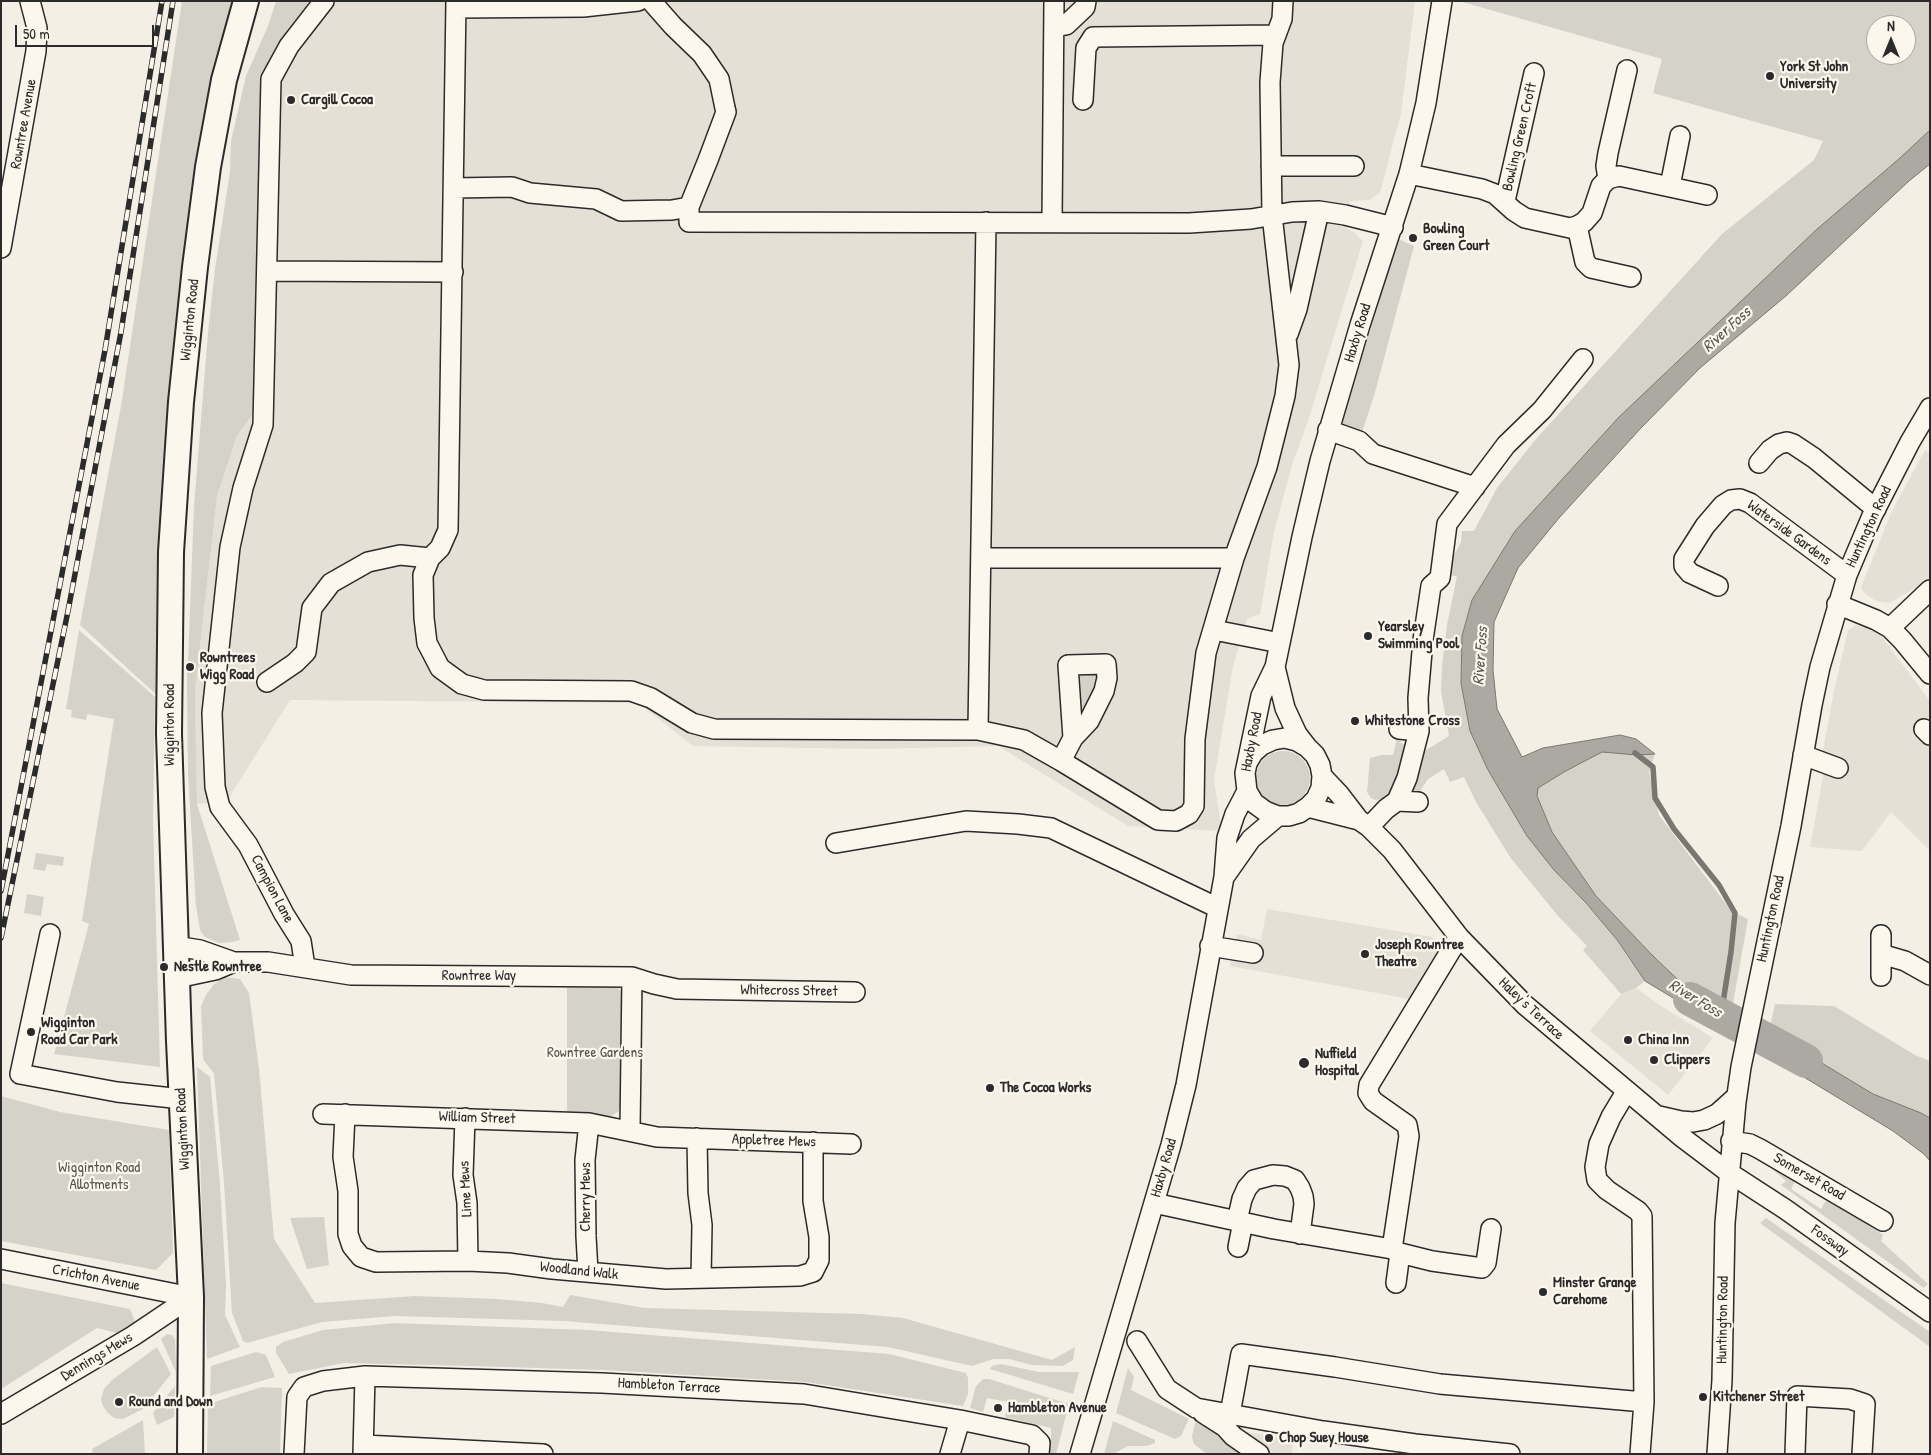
<!DOCTYPE html>
<html>
<head>
<meta charset="utf-8">
<style>
  body { margin:0 }
  #map { position:relative; width:1931px; height:1455px; overflow:hidden; background:#f3efe4; font-family:"Patrick Hand",sans-serif }
  canvas { display:block }
  .frame { position:absolute; inset:0; border:2px solid #2b2b2b; pointer-events:none }
  .north { position:absolute; left:1866px; top:15px; width:50px; height:50px; box-sizing:border-box; background:#fbf7ec; border:1px solid #a8a59f; border-radius:50%; rotate:0deg; font-size:14px; font-weight:700; line-height:20px; text-align:center; color:#2b2b2b }
  .north::after { content:''; display:block; margin:auto; width:18px; height:22px; background:#2b2b2b; clip-path:polygon(50% 0,100% 100%,50% 72%,0 100%) }
  .scale { position:absolute; left:15px; top:25px; width:139px; height:22px; box-sizing:border-box; border:2px solid #2b2b2b; border-top:0; padding-left:6px; font-size:15px; line-height:18px; white-space:nowrap; color:#2b2b2b; -webkit-text-stroke:4px #fbf7ec; paint-order:stroke }
</style>
</head>
<body>
<div id="map">
<canvas width="1931" height="1455"></canvas>
<div class="frame"></div>
<div class="north">N</div>
<div class="scale">50 m</div>
</div>
<script>
const context = document.querySelector('canvas').getContext('2d');
context.lineJoin = 'round';
function paint(path, color) {
  context.fillStyle = color;
  context.fill(path, 'evenodd');
}
function shape(rows) {
  const path = new Path2D();
  for (const r of rows) {
    if (r.length === 3) {
      path.moveTo(r[0] + r[2], r[1]);
      path.arc(r[0], r[1], r[2], 0, 2 * Math.PI);
      continue;
    }
    path.moveTo(r[0], r[1]);
    for (let i = 2; i < r.length; i += 2) path.lineTo(r[i], r[i + 1]);
  }
  return path;
}
function strokePath(path, color, width, dash) {
  context.strokeStyle = color;
  context.lineWidth = width;
  context.lineCap = dash ? 'butt' : 'round';
  context.setLineDash(dash || []);
  context.stroke(path);
}
function label(font, color, halo, rows, align = 'center') {
  context.font = font + ' "Patrick Hand",sans-serif';
  context.lineWidth = 4.5;
  context.setLineDash([]);
  context.textBaseline = 'middle';
  context.strokeStyle = halo;
  context.fillStyle = color;
  for (const [text, x, y, turn = 0] of rows) {
    context.save();
    context.translate(x, y);
    context.rotate((+turn || 0) * Math.PI / 180);
    context.textAlign = isNaN(turn) ? turn : align;
    if (halo) context.strokeText(text, 0, 0);
    context.fillText(text, 0, 0);
    context.restore();
  }
}
paint(shape([
  [309,1,1415,1,1401,113,1380,193,1369,200,1350,201,1342,225,1354,232,1363,241,1308,421,1292,465,1274,532,1260,614,1247,619,1233,666,1214,780,1222,831,1128,826,998,746,871,749,693,746,638,703,290,700,227,801,197,804,195,691,217,496,237,436,261,403,266,77],
  [1925,450,1930,453,1930,580,1889,603,1876,601,1863,592,1861,587,1892,511],
  [1856,625,1868,628,1882,637,1930,701,1930,851,1891,812,1862,851,1810,847,1823,777,1823,750,1835,686,1848,630],
  [1267,909,1432,937,1444,948,1415,1000,1230,966,1237,934,1261,940],
  [1636,988,1658,1004,1713,1038,1668,1095,1590,1031,1621,994],
  [1246,1432,1293,1440,1292,1454,1270,1454,1261,1447]
]), '#e4e0d6');
paint(shape([
  [182,1,238,1,232,22,159,697,80,625,121,406],
  [276,1,309,1,266,77,261,403,237,436,217,496,195,691,197,804,240,940,232,942,219,943,205,937,200,930,196,906,188,775,187,689,187,671,193,671,193,662,188,662,194,506,208,333,215,269,230,172,231,141,246,76,268,26],
  [1459,1,1930,1,1930,130,1900,158,1816,230,1619,417,1515,531,1472,600,1462,636,1461,683,1470,731,1488,770,1527,836,1554,870,1585,903,1618,941,1645,981,1636,988,1621,994,1583,950,1587,946,1558,916,1510,857,1476,802,1464,777,1450,782,1444,769,1428,779,1418,794,1399,776,1388,795,1382,799,1375,800,1371,798,1367,792,1370,758,1382,755,1393,755,1398,733,1401,743,1423,752,1449,736,1441,692,1442,665,1447,625,1457,576,1444,575,1461,542,1462,531,1474,531,1497,488,1536,439,1722,234,1814,160,1823,141,1653,93,1662,59],
  [1876,25,1906,25,1906,55,1876,55],
  [1398,239,1414,246,1374,396,1361,435,1340,430],
  [79,630,155,697,153,820,160,1067,54,1054,89,924,82,921,114,719,87,714,86,720,71,717,72,710,66,709],
  [1095,674,1099,679,1081,712,1076,678,1078,675],
  [1283,778,27],
  [1602,752,1655,754,1649,772,1659,815,1732,912,1748,919,1731,1015,1691,992,1653,956,1596,896,1552,832,1537,796,1537,788,1564,772],
  [36,853,64,857,63,866,47,864,45,871,33,869],
  [27,894,44,897,41,916,24,913],
  [225,977,240,979,249,993,259,1069,274,1239,315,1303,415,1296,497,1299,542,1303,563,1307,570,1295,645,1308,861,1314,903,1318,1052,1360,1075,1347,1073,1360,1063,1366,1032,1365,1009,1359,993,1359,972,1366,888,1347,564,1321,394,1316,322,1322,247,1343,243,1341,232,1313,224,1183,214,1073,204,1061,203,1057,201,1006,206,995,214,984],
  [567,985,608,985,618,988,622,993,625,1003,623,1103,619,1111,611,1116,567,1115],
  [1775,1004,1834,1006,1915,1055,1930,1061,1930,1118,1921,1113,1873,1094,1769,1031],
  [197,1067,210,1077,220,1184,226,1284,225,1315,240,1347,207,1359],
  [1,1096,60,1112,169,1130,173,1253,156,1270,1,1241],
  [1757,1151,1798,1176,1791,1189,1821,1209,1827,1199,1856,1205,1852,1214,1883,1235,1881,1241,1928,1284,1924,1288,1781,1185,1786,1181,1773,1170],
  [324,1217,329,1265,307,1269,290,1218],
  [1766,1218,1930,1332,1930,1347,1760,1223],
  [1,1283,130,1309,136,1324,125,1335,97,1328,1,1389],
  [395,1323,588,1330,889,1354,966,1373,968,1378,968,1394,963,1406,806,1382,604,1370,470,1366,344,1363,289,1374,276,1353,276,1347,283,1342,323,1330],
  [167,1334,172,1335,175,1339,176,1372,161,1339],
  [157,1347,171,1374,143,1409,123,1419,114,1418,108,1413,103,1406,101,1399,104,1389,112,1380],
  [256,1352,266,1355,275,1377,210,1396,211,1366],
  [1001,1364,1039,1372,1079,1372,1073,1394,990,1369,992,1366],
  [1128,1368,1134,1377,1131,1390,1189,1419,1181,1436,1175,1439,1116,1413],
  [983,1379,989,1379,1069,1404,1056,1454,1049,1454,1051,1445,1051,1428,1005,1417,1008,1402,987,1398,983,1412,970,1408,976,1386],
  [175,1386,174,1417,157,1425,153,1413],
  [262,1387,282,1388,280,1454,207,1454,208,1404],
  [143,1420,145,1454,93,1454,92,1449],
  [1113,1421,1155,1440,1155,1443,1147,1446,1128,1446,1113,1454,1104,1454],
  [1195,1422,1232,1440,1253,1454,1207,1454,1194,1444,1192,1437]
]), '#d5d2c9');
const water = shape([
  [1930,130,1930,164,1909,181,1787,295,1700,368,1641,428,1559,518,1518,568,1494,622,1493,670,1497,709,1522,757,1543,748,1620,735,1636,739,1655,754,1637,755,1602,752,1564,772,1538,788,1537,796,1552,832,1596,896,1653,956,1691,992,1731,1015,1728,1031,1645,981,1618,941,1586,903,1554,870,1527,836,1488,770,1470,731,1461,683,1462,636,1472,600,1515,531,1619,417,1816,230,1900,158,1930,130],
  [1769,1031,1873,1094,1921,1113,1930,1118,1930,1161,1924,1154,1893,1131,1764,1053,1769,1031]
]);
paint(water, '#aca9a2');
strokePath(water, '#787772', 1);
strokePath(shape([
  [1635,753,1653,767,1655,798,1674,829,1719,885,1735,913,1731,952,1721,1015]
]), '#787772', 5.5);
strokePath(shape([
  [1690,999,1806,1061]
]), '#aca9a2', 34);
const minor = shape([
  [456,1,448,530,440,548,430,558,423,575,424,618,427,643,440,668,462,684,484,690,631,691,651,698,692,723,714,729,978,730,1024,740,1061,761,1158,820,1176,821,1189,814,1194,806,1195,739,1206,653,1234,558,1267,467,1285,396,1289,365,1272,215,1270,82,1273,43,1282,19,1283,1],
  [651,1,673,26,702,54,719,79,725,108,726,112,708,160,689,207,689,222,1189,223,1251,219,1292,212,1319,211,1345,215,1393,227],
  [456,8,583,7,638,1],
  [1054,27,1066,25,1085,7,1086,1],
  [1083,100,1086,48,1093,37,1276,35],
  [1271,166,1354,166],
  [1409,174,1482,189,1495,194,1514,211,1525,218,1570,228,1577,226,1584,222,1592,213,1601,186,1608,179,1619,176,1707,195],
  [1608,179,1606,166,1608,153,1627,70],
  [1670,186,1680,136],
  [454,188,512,187,530,193,596,199,621,211,672,210,689,207],
  [1505,201,1534,73],
  [1052,222,1054,1],
  [1577,226,1585,262,1591,268,1631,277],
  [1,248,36,51,37,28,30,1],
  [267,271,453,272],
  [1288,334,1297,309,1319,211],
  [1328,430,1359,441,1373,454,1475,487],
  [1759,463,1770,450,1779,444,1787,442,1793,444,1814,458,1876,509],
  [982,558,1234,558],
  [1718,586,1690,573,1684,566,1684,559,1705,526,1723,505,1731,500,1740,499,1750,503,1847,575],
  [1837,604,1876,620,1890,628,1902,640,1930,674],
  [1890,628,1930,590],
  [1214,630,1280,643],
  [1275,667,1285,708,1297,734,1307,747],
  [267,682,295,663,306,652,312,608,331,583,368,562,400,555,430,558],
  [1399,729,1419,731],
  [1924,729,1930,735],
  [978,730,986,222],
  [1803,755,1838,768],
  [1061,761,1073,738,1089,721,1104,691,1107,678,1106,664,1068,665,1073,738],
  [1247,763,1253,753,1262,745,1273,740,1285,738,1297,741,1307,747,1315,755,1320,765,1322,776,1321,788,1316,799,1308,807,1299,813,1289,816,1278,816,1265,811,1254,803,1247,791,1245,773,1261,696,1275,667,1302,537,1320,461,1360,325,1409,174,1426,103,1442,1],
  [1322,776,1339,794,1359,820,1369,827,1392,850,1459,937,1525,1005,1683,1138,1728,1172,1785,1209,1930,1312],
  [1397,801,1418,802],
  [1308,807,1359,820],
  [1369,827,1386,809,1397,801,1407,778,1419,731,1418,698,1423,640,1431,586,1440,578,1447,524,1506,445,1542,410,1583,359],
  [836,843,966,821,1018,824,1051,828,1218,908],
  [1225,876,1251,839,1278,816],
  [50,934,20,1074,117,1092,182,1099],
  [175,946,200,950,234,962,268,962,351,975,632,977,654,984,677,989,855,992],
  [1210,946,1253,953],
  [1881,954,1905,961,1930,975],
  [305,967,301,941,284,914,248,845,220,807,215,787,212,713,230,547,243,488,263,425,271,79,289,46,324,1],
  [1881,976,1881,935],
  [177,978,215,970,234,962],
  [1626,1092,1611,1117,1599,1144,1595,1167,1597,1180,1607,1190,1638,1211,1642,1216,1644,1402],
  [323,1114,589,1123,657,1137,851,1144],
  [345,1114,343,1157,348,1191,348,1234,352,1246,361,1257,376,1262,468,1261,508,1263,552,1269,666,1279,800,1276,813,1272,819,1260,819,1237,813,1201,813,1142],
  [1659,1116,1681,1121,1693,1122,1704,1120,1717,1114,1736,1097],
  [465,1118,463,1175,467,1203,468,1261],
  [630,1130,632,977],
  [697,1138,698,1193,702,1225,701,1278],
  [1731,1141,1750,1144,1760,1149,1883,1221],
  [1154,1203,1274,1229,1392,1249,1400,1253,1396,1283],
  [1237,1221,1242,1199,1247,1188,1254,1180,1273,1175,1285,1176,1295,1180,1300,1188,1303,1196,1304,1204,1300,1234],
  [1238,1247,1243,1222],
  [1392,1249,1409,1136,1407,1125,1373,1101,1368,1093,1369,1085,1459,937],
  [1400,1253,1432,1261,1482,1268,1486,1263,1491,1229],
  [1,1259,191,1297],
  [588,1272,586,1236,585,1160,589,1123],
  [1137,1341,1167,1389,1196,1408,1323,1431,1415,1444,1510,1454],
  [1203,1413,1225,1427,1233,1436,1259,1454],
  [1,1414,133,1336,191,1297],
  [1230,1414,1241,1354,1335,1367,1440,1384,1644,1402,1640,1454],
  [364,1445,543,1454],
  [294,1454,297,1397,304,1387,323,1381,365,1376,602,1383,804,1394,960,1420,1032,1435,1040,1443,1039,1454],
  [363,1454,365,1376],
  [950,1454,960,1420],
  [1080,1454,1171,1145,1186,1085,1224,877,1227,838,1235,814,1247,791],
  [1717,1454,1722,1380,1725,1223,1736,1102,1741,1067,1791,826,1812,705,1820,667,1847,575,1872,516,1910,442,1930,408],
  [1795,1454,1797,1396,1850,1399,1865,1404,1862,1454]
]);
const major = shape([
  [190,1454,191,1297,179,1041,169,734,171,552,181,402,195,267,208,167,224,80,246,1]
]);
strokePath(minor, '#2b2b2b', 22);
strokePath(major, '#2b2b2b', 28);
strokePath(minor, '#fbf7ec', 19);
strokePath(major, '#fbf7ec', 24);
const rail = shape([
  [1,891,105,350,162,1],
  [1,938,68,611,121,332,173,1]
]);
strokePath(rail, '#2b2b2b', 5.5);
strokePath(rail, '#fbf7ec', 4, [11]);
for (const [x, y, r, color] of [
  [1770,76,5,"#2b2b2b"],
  [291,100,5,"#2b2b2b"],
  [1413,238,5,"#2b2b2b"],
  [1368,636,5,"#2b2b2b"],
  [190,667,5,"#2b2b2b"],
  [1355,721,5,"#2b2b2b"],
  [1365,954,5,"#2b2b2b"],
  [164,967,5,"#2b2b2b"],
  [31,1032,5,"#2b2b2b"],
  [1628,1040,5,"#2b2b2b"],
  [1654,1060,5,"#2b2b2b"],
  [1304,1063,6,"#2b2b2b"],
  [990,1088,5,"#2b2b2b"],
  [1543,1292,5,"#2b2b2b"],
  [1703,1397,5,"#2b2b2b"],
  [119,1402,5,"#2b2b2b"],
  [998,1408,5,"#2b2b2b"],
  [1269,1438,5,"#2b2b2b"]
]) {
  const dot = new Path2D();
  dot.arc(x, y, r, 0, 2 * Math.PI);
  context.fillStyle = color;
  context.fill(dot);
  strokePath(dot, '#fbf7ec', 2);
}
label('bold 15px', '#2b2b2b', '#fbf7ec', [
  ["York St John",1780,67],
  ["University",1780,84],
  ["Cargill Cocoa",301,100],
  ["Bowling",1423,229],
  ["Green Court",1423,246],
  ["Yearsley",1378,627],
  ["Swimming Pool",1378,644],
  ["Rowntrees",200,658],
  ["Wigg Road",200,675],
  ["Whitestone Cross",1365,721],
  ["Joseph Rowntree",1375,945],
  ["Theatre",1375,962],
  ["Nestle Rowntree",174,967],
  ["Wigginton",41,1023],
  ["Road Car Park",41,1040],
  ["China Inn",1638,1040],
  ["Nuffield",1315,1054],
  ["Hospital",1315,1071],
  ["Clippers",1664,1060],
  ["The Cocoa Works",1000,1088],
  ["Minster Grange",1553,1283],
  ["Carehome",1553,1300],
  ["Kitchener Street",1713,1397],
  ["Round and Down",129,1402],
  ["Hambleton Avenue",1008,1408],
  ["Chop Suey House",1279,1438]
], 'left');
label('15px', '#2b2b2b', '#fbf7ec', [
  ["Rowntree Avenue",24,124,-80],
  ["Bowling Green Croft",1520,137,-77],
  ["Wigginton Road",190,320,-84],
  ["Haxby Road",1358,333,-73],
  ["Huntington Road",1869,527,-65],
  ["Waterside Gardens",1789,533,36],
  ["Wigginton Road",170,725,-90],
  ["Haxby Road",1252,742,-79],
  ["Campion Lane",272,889,62],
  ["Huntington Road",1771,919,-78],
  ["Rowntree Way",479,976],
  ["Whitecross Street",789,991,1],
  ["Haley's Terrace",1531,1009,43],
  ["William Street",477,1118,2],
  ["Wigginton Road",183,1129,-93],
  ["Appletree Mews",774,1141,2],
  ["Haxby Road",1164,1168,-74],
  ["Somerset Road",1809,1177,30],
  ["Lime Mews",466,1189,-93],
  ["Cherry Mews",586,1197,-90],
  ["Fossway",1830,1241,35],
  ["Woodland Walk",579,1271,6],
  ["Crichton Avenue",96,1278,11],
  ["Huntington Road",1723,1320,-89],
  ["Dennings Mews",97,1357,-31],
  ["Hambleton Terrace",669,1386,3]
]);
label('15px', '#565552', '#fbf7ec', [
  ["Rowntree Gardens",595,1053],
  ["Wigginton Road",99,1168],
  ["Allotments",99,1185]
]);
label('italic 16px', '#585755', '#fbf7ec', [
  ["River Foss",1727,330,-42],
  ["River Foss",1481,656,-86],
  ["River Foss",1695,999,31]
]);
</script>
</body>
</html>
